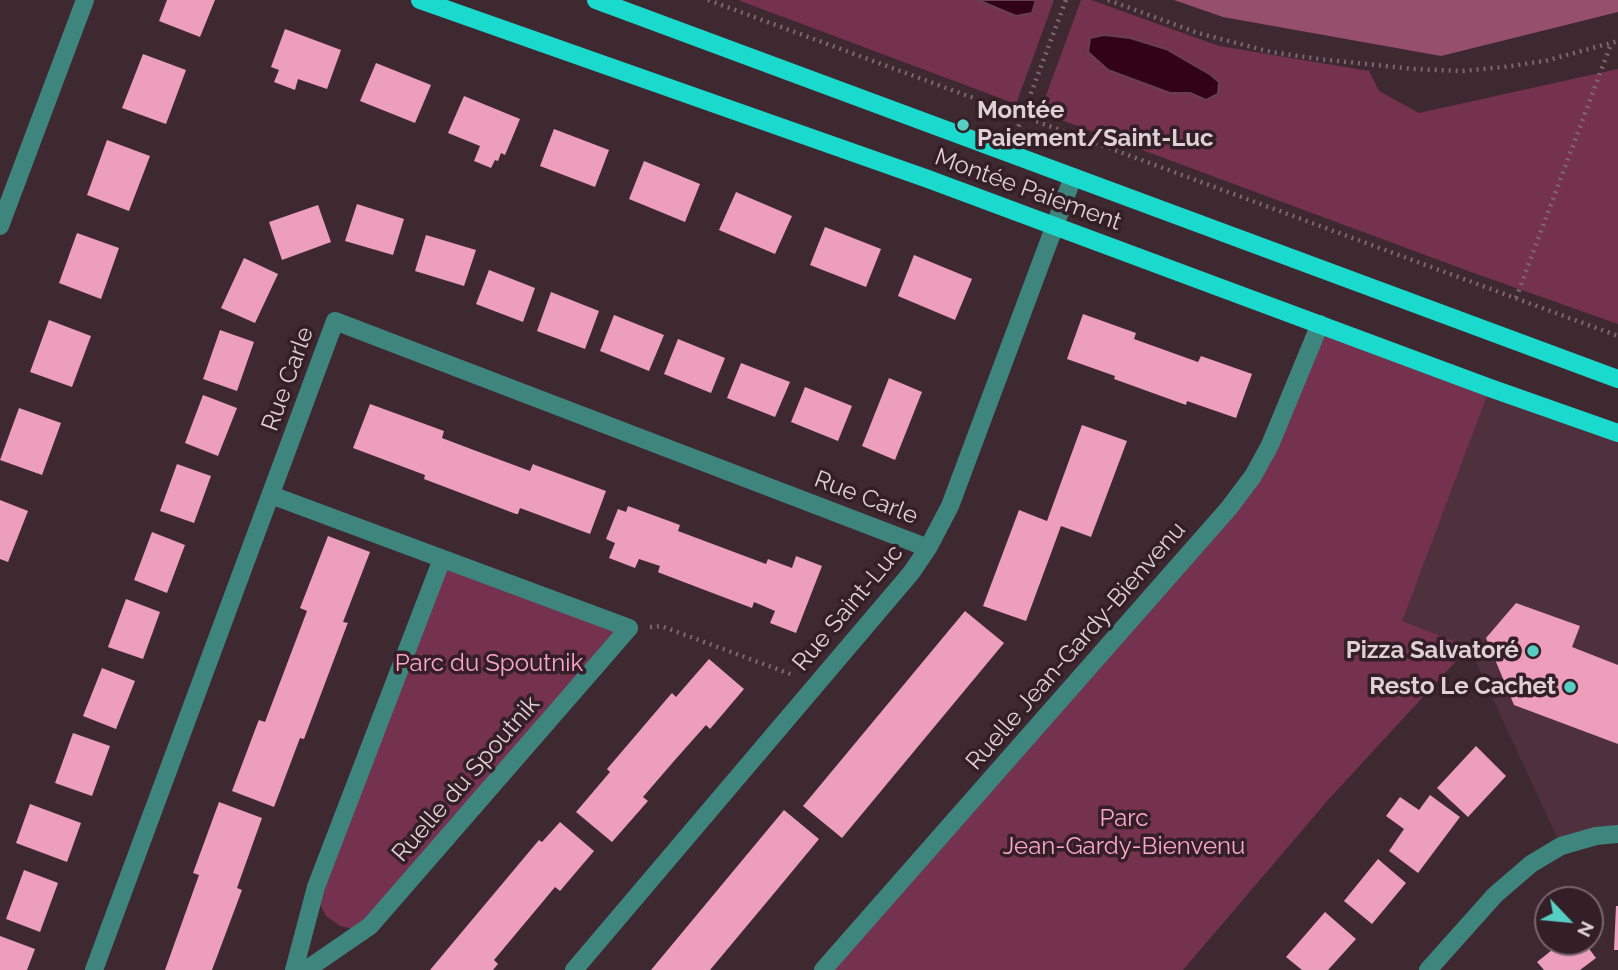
<!DOCTYPE html>
<html>
<head>
<meta charset="utf-8">
<style>
  body { margin:0 }
  #map { position:relative; width:1618px; height:970px; overflow:hidden; background:#3f2931; font-family:Raleway,sans-serif }
  canvas { display:block }
  .north { position:absolute; left:1534px; top:886px; width:70px; height:70px; box-sizing:border-box; background:#341f27; border:2px solid #78666d; border-radius:50%; rotate:116deg; font-size:19px; font-weight:700; line-height:28px; text-align:center; color:#dfd0d5 }
  .north::after { content:''; display:block; margin:auto; width:24px; height:32px; background:#56cec3; clip-path:polygon(50% 0,100% 100%,50% 72%,0 100%) }
</style>
</head>
<body>
<div id="map">
<canvas width="1618" height="970"></canvas>
<div class="north">N</div>
</div>
<script>
const context = document.querySelector('canvas').getContext('2d');
context.lineJoin = 'round';
function paint(path, color) {
  context.fillStyle = color;
  context.fill(path, 'evenodd');
}
function shape(rows) {
  const path = new Path2D();
  for (const r of rows) {
    path.moveTo(r[0], r[1]);
    for (let i = 2; i < r.length; i += 2) path.lineTo(r[i], r[i + 1]);
  }
  return path;
}
function strokePath(path, color, width, dash) {
  context.strokeStyle = color;
  context.lineWidth = width;
  context.lineCap = dash ? 'butt' : 'round';
  context.setLineDash(dash || []);
  context.stroke(path);
}
function label(font, color, halo, rows, align = 'center') {
  context.font = font + ' Raleway,sans-serif';
  context.lineWidth = 7;
  context.setLineDash([]);
  context.textBaseline = 'middle';
  context.strokeStyle = halo;
  context.fillStyle = color;
  for (const [text, x, y, turn = 0] of rows) {
    context.save();
    context.translate(x, y);
    context.rotate((+turn || 0) * Math.PI / 180);
    context.textAlign = isNaN(turn) ? turn : align;
    if (halo) context.strokeText(text, 0, 0);
    context.fillText(text, 0, 0);
    context.restore();
  }
}
paint(shape([
  [1490,388,1618,433,1618,834,1561,846,1469,647,1401,621]
]), '#4e313c');
paint(shape([
  [738,0,1054,0,1016,104],
  [1081,0,1091,0,1219,46,1369,71,1379,91,1419,113,1618,69,1618,324,1471,272,1040,112],
  [1320,324,1490,388,1402,621,1469,647,1328,800,1183,970,823,970,1229,508],
  [442,559,629,628,370,926,354,929,340,926,326,916,320,904,316,887]
]), '#75324e');
paint(shape([
  [1174,0,1618,0,1618,12,1441,56,1223,17]
]), '#964f6c');
const water = shape([
  [978,0,1036,0,1032,13,1016,16,978,0],
  [1104,35,1130,38,1166,49,1211,75,1219,82,1218,94,1206,100,1190,93,1170,93,1108,70,1088,52,1090,38,1104,35]
]);
paint(water, '#320219');
strokePath(water, '#664051', 2);
paint(shape([
  [167,0,215,0,200,37,159,21],
  [285,29,341,50,327,89,298,79,295,90,274,82,279,70,271,67],
  [143,54,186,70,166,124,122,108],
  [376,63,431,85,415,123,360,101],
  [464,96,520,119,505,155,501,153,498,161,495,160,491,168,474,161,480,146,448,133],
  [554,129,609,150,595,187,540,166],
  [107,140,150,156,129,211,87,195],
  [644,161,700,184,685,222,629,199],
  [736,192,792,216,775,254,719,230],
  [357,204,404,219,393,255,345,241],
  [318,205,331,242,282,260,269,222],
  [825,227,881,249,866,287,810,265],
  [77,233,119,248,101,299,59,283],
  [426,235,476,250,464,286,415,271],
  [914,255,972,279,955,320,898,296],
  [244,258,278,274,255,323,221,308],
  [489,270,535,288,523,322,476,304],
  [551,292,599,311,585,349,537,331],
  [1083,314,1136,333,1134,339,1198,362,1201,356,1252,374,1236,418,1187,401,1186,405,1114,379,1115,376,1067,359],
  [614,315,664,335,649,371,600,351],
  [49,320,91,336,72,387,30,372],
  [220,330,254,342,237,391,203,379],
  [678,339,725,358,711,393,664,374],
  [741,363,790,382,775,417,727,398],
  [889,378,922,392,895,460,862,446],
  [805,387,852,406,838,441,791,422],
  [203,395,237,408,218,456,185,443],
  [370,404,444,431,442,438,471,449,530,471,533,464,535,465,606,491,590,534,520,508,518,514,516,514,424,479,425,475,353,448],
  [19,408,61,423,42,475,0,460],
  [1082,425,1127,441,1091,537,1061,526,1026,621,983,606,1019,510,1047,521],
  [177,464,211,476,194,523,160,511],
  [0,500,28,511,8,562,0,559],
  [628,506,680,525,678,531,766,564,768,559,792,568,796,556,822,566,796,633,770,623,775,611,754,602,752,608,660,573,658,572,660,566,639,559,635,568,609,558,615,543,606,539,618,509,626,512],
  [152,532,185,545,167,593,134,580],
  [328,536,370,552,343,622,348,623,347,625,304,739,300,738,274,807,232,791,258,722,259,720,265,722,307,611,300,608],
  [126,599,160,612,143,659,108,647],
  [1516,603,1580,626,1572,647,1618,665,1618,744,1514,705,1486,638],
  [965,611,1004,643,842,838,803,806],
  [709,659,744,689,710,729,706,725,674,761,643,797,648,801,612,842,576,812,610,772,607,769,671,694,672,693,676,697],
  [102,668,135,681,116,729,83,716],
  [73,733,110,746,92,796,55,783],
  [1476,746,1506,776,1468,817,1437,788],
  [1430,795,1460,817,1418,873,1389,851,1404,829,1386,816,1400,797,1419,810],
  [219,802,262,818,237,888,242,890,212,970,165,970,199,875,193,873],
  [30,804,81,823,67,862,16,843],
  [784,810,819,839,771,897,710,970,651,970],
  [560,822,594,851,560,891,555,887,540,905,494,960,498,964,493,970,430,970,539,840,542,842],
  [1378,859,1406,883,1372,924,1344,901],
  [24,870,58,883,40,932,6,919],
  [1616,906,1618,906,1618,950,1614,950],
  [1325,912,1356,939,1328,970,1302,970,1286,957],
  [0,936,35,949,27,970,0,970],
  [1562,942,1584,942,1596,958,1580,970,1544,970,1537,962]
]), '#ed9ebb');
strokePath(shape([
  [708,0,1618,336],
  [1108,0,1198,33,1271,52,1319,59,1414,69,1462,71,1504,67,1545,61,1618,41],
  [1016,133,1066,0],
  [1516,298,1611,44],
  [650,627,661,626,793,675]
]), '#7b686e', 4.5, [2, 5]);
strokePath(shape([
  [0,226,85,0],
  [271,495,629,628,370,926,306,970],
  [94,970,335,321,928,548],
  [294,970,316,887,442,559],
  [574,970,911,573,928,548,950,506,1073,177],
  [823,970,1229,508,1253,476,1270,445,1320,324],
  [1428,970,1495,895,1531,864,1561,846,1596,836,1618,834]
]), '#3e857e', 18);
strokePath(shape([
  [420,0,928,179,1490,388,1618,433],
  [596,0,1618,379]
]), '#1adacd', 18);
for (const [x, y, r, color] of [
  [963,125,7,"#56cec3"],
  [1533,651,7,"#56cec3"],
  [1570,687,7,"#56cec3"]
]) {
  const dot = new Path2D();
  dot.arc(x, y, r, 0, 2 * Math.PI);
  context.fillStyle = color;
  context.fill(dot);
  strokePath(dot, '#341f27', 2.5);
}
label('bold 24px', '#dfd0d5', '#341f27', [
  ["Montée",977,111,"left"],
  ["Paiement/Saint-Luc",977,139,"left"],
  ["Pizza Salvatoré",1519,651],
  ["Resto Le Cachet",1556,687]
], 'right');
label('24px', '#dfd0d5', '#341f27', [
  ["Montée Paiement",1028,190,20],
  ["Rue Carle",288,379,-70],
  ["Rue Carle",866,498,21],
  ["Rue Saint-Luc",848,608,-50],
  ["Ruelle Jean-Gardy-Bienvenu",1076,646,-49],
  ["Ruelle du Spoutnik",466,779,-49]
]);
label('24px', '#fba7c7', '#341f27', [
  ["Parc du Spoutnik",489,664],
  ["Parc",1124,819],
  ["Jean-Gardy-Bienvenu",1124,847]
]);
</script>
</body>
</html>
